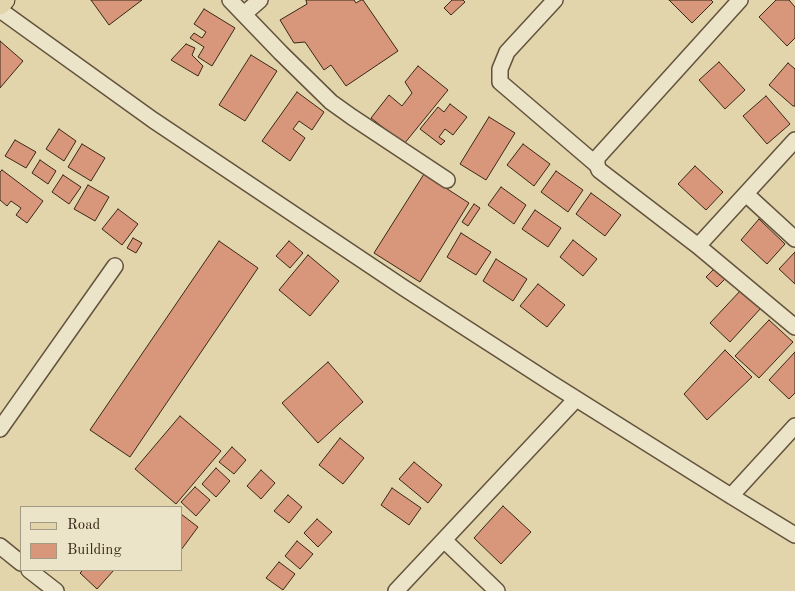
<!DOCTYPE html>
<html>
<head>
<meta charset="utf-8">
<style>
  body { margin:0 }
  #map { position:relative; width:795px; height:591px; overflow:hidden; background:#e2d5ab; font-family:"Old Standard TT",serif }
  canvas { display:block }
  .legend { position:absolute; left:20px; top:506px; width:162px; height:65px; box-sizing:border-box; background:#ece4c8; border:1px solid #a49982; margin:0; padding:6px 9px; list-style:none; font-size:15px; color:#392818 }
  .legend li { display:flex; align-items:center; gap:10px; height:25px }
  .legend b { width:25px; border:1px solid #a49982 }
</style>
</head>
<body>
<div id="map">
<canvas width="795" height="591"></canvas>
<ul class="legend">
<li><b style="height:6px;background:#e2d5ab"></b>Road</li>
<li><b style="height:14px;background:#d8967a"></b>Building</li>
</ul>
</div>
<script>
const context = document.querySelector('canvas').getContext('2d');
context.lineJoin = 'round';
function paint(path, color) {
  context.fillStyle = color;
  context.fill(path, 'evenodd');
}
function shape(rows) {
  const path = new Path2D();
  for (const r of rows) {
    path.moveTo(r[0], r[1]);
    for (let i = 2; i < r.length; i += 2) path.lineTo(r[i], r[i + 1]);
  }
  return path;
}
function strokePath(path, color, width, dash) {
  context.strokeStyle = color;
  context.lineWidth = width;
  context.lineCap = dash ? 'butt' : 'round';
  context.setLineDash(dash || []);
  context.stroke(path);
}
const building = shape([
  [91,0,142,0,109,25,91,0],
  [306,0,354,0,356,3,361,0,363,0,398,51,346,86,331,65,324,70,305,42,294,43,280,20,307,4,306,0],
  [452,0,463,0,465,2,451,15,444,8,452,0],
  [669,0,711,0,713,2,692,23,669,0],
  [776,0,789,0,795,7,795,38,787,46,759,17,776,0],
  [204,9,235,28,212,66,198,57,204,47,190,38,194,33,202,38,206,32,194,24,204,9],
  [0,41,23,61,0,88,0,41],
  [186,44,195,48,192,55,203,66,198,76,171,60,186,44],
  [251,55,277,71,245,121,219,105,251,55],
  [719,62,745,90,725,109,699,80,719,62],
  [788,63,795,69,795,106,793,106,769,85,788,63],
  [418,66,448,90,404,144,371,118,389,95,402,106,412,93,405,82,418,66],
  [297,92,324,112,312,130,299,121,293,129,305,138,290,161,262,141,297,92],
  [766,96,790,124,767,144,743,116,766,96],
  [450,104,467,117,453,135,445,129,439,137,445,141,441,145,420,129,438,107,444,112,450,104],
  [489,117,515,133,486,180,460,164,489,117],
  [59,129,76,141,64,161,46,149,59,129],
  [15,140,36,152,26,168,5,156,15,140],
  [82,144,105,158,91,181,68,167,82,144],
  [523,144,550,164,534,186,507,165,523,144],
  [40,160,56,171,48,184,32,173,40,160],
  [695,166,723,192,706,210,678,184,695,166],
  [2,170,43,201,27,223,16,215,21,208,11,201,7,206,0,200,0,172,2,170],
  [556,171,583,190,568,212,541,192,556,171],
  [424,174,469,203,420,282,374,253,424,174],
  [63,175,81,187,69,204,52,192,63,175],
  [88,185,109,197,95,221,74,209,88,185],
  [501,187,526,205,514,224,488,205,501,187],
  [591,193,621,215,605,236,576,214,591,193],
  [474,204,480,208,468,226,462,222,474,204],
  [118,209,138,224,122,245,102,229,118,209],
  [535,210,561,228,548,247,522,229,535,210],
  [759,219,785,244,767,264,741,240,759,219],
  [461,233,491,252,476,275,447,257,461,233],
  [133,238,142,243,136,253,127,248,133,238],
  [573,240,597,259,583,276,560,257,573,240],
  [219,241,258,268,130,457,90,430,219,241],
  [289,241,303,253,290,268,276,256,289,241],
  [795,252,795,284,779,269,795,252],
  [308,255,339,281,310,316,279,290,308,255],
  [496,259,527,279,513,301,483,281,496,259],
  [716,267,727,277,717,287,706,277,716,267],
  [538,284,565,305,547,327,520,306,538,284],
  [741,290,761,308,730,342,710,323,741,290],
  [769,320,793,342,759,378,735,356,769,320],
  [725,350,752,377,707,420,684,394,725,350],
  [795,352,795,393,789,399,769,380,795,352],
  [328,362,363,402,318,443,282,403,328,362],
  [180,416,221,451,176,504,135,469,180,416],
  [340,438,364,458,343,484,319,465,340,438],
  [232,447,246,460,234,474,219,462,232,447],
  [414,462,442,485,428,503,399,479,414,462],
  [216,468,230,481,216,497,202,484,216,468],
  [261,470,275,483,261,499,247,486,261,470],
  [195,487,210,500,196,516,181,502,195,487],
  [392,488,421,508,409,525,381,505,392,488],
  [288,495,302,507,289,523,274,511,288,495],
  [503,506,531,532,501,564,474,538,503,506],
  [181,514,198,527,181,550,181,514],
  [317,519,332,532,318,547,304,533,317,519],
  [297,541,313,554,300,569,285,556,297,541],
  [279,562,295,574,283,590,266,578,279,562],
  [83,570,114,570,97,589,80,573,83,570]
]);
paint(building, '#d8967a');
strokePath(building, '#392818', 1);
const minor = shape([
  [230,0,281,53,331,102,352,117,447,180],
  [555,0,507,52,500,69,500,82,597,165],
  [740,0,597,158,597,165,599,170,698,246,795,327],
  [0,10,153,120,404,288,551,383,731,496,795,535],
  [244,14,260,0],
  [746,194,795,239],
  [698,246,795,140],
  [0,429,115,266],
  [731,496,795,426],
  [444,540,497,591],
  [0,546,21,563],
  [29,570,56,591],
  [396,591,576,399]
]);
const major = shape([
  [0,5,5,0]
]);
strokePath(minor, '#63533d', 18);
strokePath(major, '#392818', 21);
strokePath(minor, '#ece4c8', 15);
strokePath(major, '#e2d5ab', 19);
</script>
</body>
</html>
